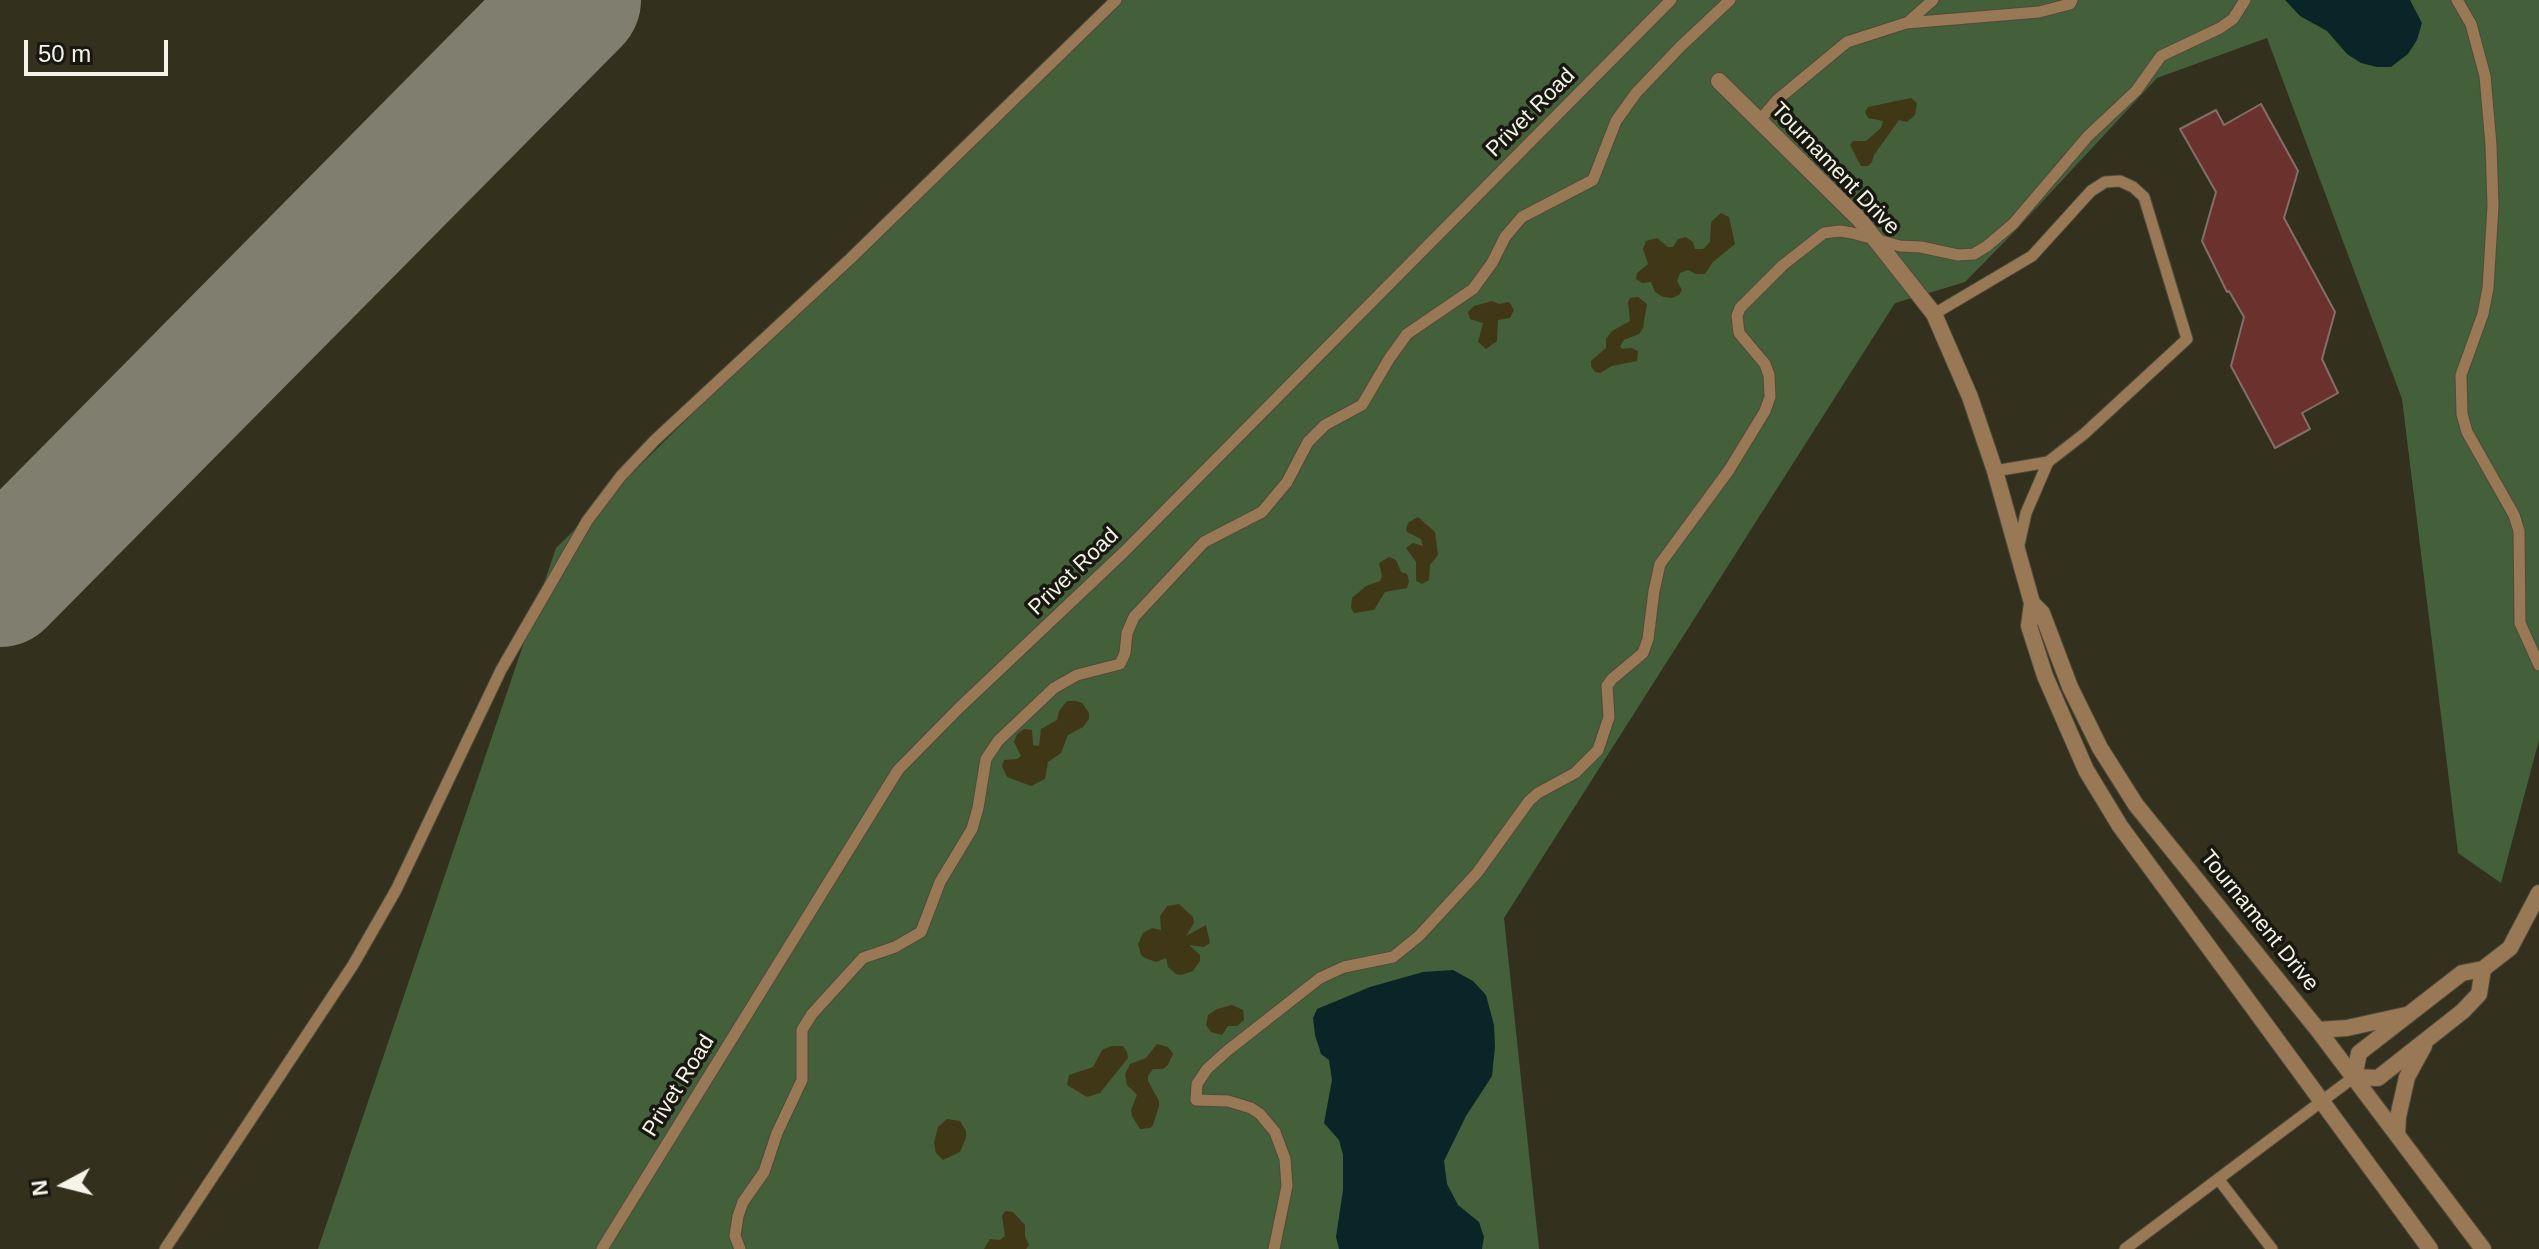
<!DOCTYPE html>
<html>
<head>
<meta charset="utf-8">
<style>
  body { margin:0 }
  #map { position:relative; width:2539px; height:1249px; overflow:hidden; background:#33301e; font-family:Helvetica,sans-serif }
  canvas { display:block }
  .north { position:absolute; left:24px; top:1145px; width:80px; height:80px; -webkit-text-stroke:6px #191810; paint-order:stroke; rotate:263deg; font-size:22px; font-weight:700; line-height:32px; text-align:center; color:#f4f3e7 }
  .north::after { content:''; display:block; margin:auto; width:28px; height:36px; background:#f4f3e7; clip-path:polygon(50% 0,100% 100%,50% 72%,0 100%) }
  .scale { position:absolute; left:24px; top:40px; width:144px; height:36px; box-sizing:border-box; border:4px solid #f4f3e7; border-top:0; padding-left:10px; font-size:24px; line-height:28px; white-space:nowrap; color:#f4f3e7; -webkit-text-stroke:6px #191810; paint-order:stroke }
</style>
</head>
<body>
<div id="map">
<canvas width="2539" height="1249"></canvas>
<div class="north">N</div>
<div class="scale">50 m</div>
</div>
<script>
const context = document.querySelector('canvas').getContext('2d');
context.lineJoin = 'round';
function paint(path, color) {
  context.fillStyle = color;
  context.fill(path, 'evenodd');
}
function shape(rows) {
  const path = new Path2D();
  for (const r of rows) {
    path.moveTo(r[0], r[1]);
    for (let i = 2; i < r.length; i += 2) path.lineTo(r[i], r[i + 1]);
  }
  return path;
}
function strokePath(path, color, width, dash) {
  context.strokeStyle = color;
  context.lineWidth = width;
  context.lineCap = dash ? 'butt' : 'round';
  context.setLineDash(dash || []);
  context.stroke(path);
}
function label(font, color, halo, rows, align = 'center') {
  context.font = font + ' Helvetica,sans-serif';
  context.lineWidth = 7;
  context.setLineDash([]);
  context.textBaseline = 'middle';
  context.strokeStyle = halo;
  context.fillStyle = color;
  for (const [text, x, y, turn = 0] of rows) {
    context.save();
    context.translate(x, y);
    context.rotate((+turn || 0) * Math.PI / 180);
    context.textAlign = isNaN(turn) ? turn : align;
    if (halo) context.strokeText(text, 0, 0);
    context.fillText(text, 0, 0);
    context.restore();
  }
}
paint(shape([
  [1113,0,2539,0,2539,740,2501,883,2458,853,2402,399,2267,38,2157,78,2016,230,1965,282,1895,303,1504,918,1539,1249,318,1249,556,548]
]), '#43603b');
paint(shape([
  [1911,98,1917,103,1915,115,1907,122,1899,120,1874,155,1872,162,1868,166,1861,166,1850,145,1853,141,1866,141,1881,128,1883,121,1868,118,1865,112,1868,107],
  [1721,213,1729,217,1735,244,1713,262,1705,274,1696,274,1688,270,1680,273,1677,281,1682,290,1679,295,1672,298,1663,297,1655,292,1651,282,1642,283,1636,279,1637,273,1648,264,1643,249,1646,241,1657,238,1668,247,1673,247,1678,239,1686,237,1693,242,1695,249,1703,249,1710,242,1711,222],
  [1638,297,1647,304,1643,328,1639,334,1624,340,1620,346,1622,349,1631,348,1638,351,1637,361,1612,366,1600,373,1595,372,1591,366,1591,361,1606,348,1606,339,1612,331,1630,321,1628,302,1630,298],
  [1492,301,1499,304,1509,302,1514,310,1510,318,1498,320,1497,341,1486,349,1478,342,1483,323,1470,319,1468,312,1474,306],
  [1418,517,1435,532,1438,555,1430,565,1429,580,1422,584,1416,581,1416,562,1406,548,1413,543,1423,546,1421,539,1407,532,1406,528,1409,522],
  [1389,557,1396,560,1401,572,1407,574,1409,581,1407,588,1385,592,1374,610,1354,613,1351,608,1352,598,1366,586,1380,581,1382,576,1379,563],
  [1067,701,1077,701,1082,703,1089,713,1089,719,1083,727,1068,735,1061,753,1048,762,1045,779,1031,786,1007,777,1002,766,1004,760,1017,759,1021,756,1014,742,1017,734,1024,729,1032,730,1033,745,1039,746,1041,729,1057,720,1059,711],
  [1179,904,1193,917,1194,923,1186,936,1206,925,1210,943,1204,947,1189,945,1200,955,1200,961,1193,971,1181,975,1176,974,1168,967,1166,958,1156,962,1145,958,1141,955,1138,944,1143,933,1152,928,1161,930,1160,916,1167,906],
  [1232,1005,1243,1010,1244,1020,1237,1026,1228,1026,1222,1035,1211,1032,1206,1025,1208,1015,1217,1009],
  [1157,1044,1168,1047,1173,1054,1168,1065,1163,1069,1153,1069,1148,1076,1148,1081,1159,1101,1159,1106,1153,1125,1150,1128,1140,1129,1132,1116,1131,1110,1137,1095,1127,1085,1125,1074,1130,1064,1146,1058],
  [1111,1046,1123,1046,1127,1052,1128,1058,1100,1093,1087,1097,1067,1085,1069,1075,1093,1067,1102,1050],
  [947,1119,960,1121,966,1131,966,1138,960,1152,943,1160,936,1153,934,1143,938,1127],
  [1005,1211,1013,1212,1025,1225,1025,1236,1029,1245,1026,1249,984,1249,990,1239,1000,1240,1005,1236,1002,1216]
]), '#403717');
paint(shape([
  [2285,0,2410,0,2422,23,2417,40,2408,54,2391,67,2377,67,2361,63,2347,54,2327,31,2300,16],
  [1453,970,1473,981,1486,995,1494,1025,1495,1047,1492,1076,1466,1116,1444,1161,1447,1184,1458,1205,1479,1222,1484,1237,1482,1249,1339,1249,1336,1237,1343,1190,1343,1155,1339,1140,1324,1123,1332,1080,1329,1060,1321,1054,1315,1035,1313,1018,1317,1009,1370,987,1423,972]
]), '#092527');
strokePath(shape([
  [0,582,576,0]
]), '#807e6e', 130);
const building = shape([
  [2261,104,2298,171,2284,218,2335,312,2322,359,2338,393,2302,413,2310,429,2275,448,2231,366,2244,317,2229,291,2227,292,2202,241,2216,192,2180,129,2216,110,2224,125,2261,104]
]);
paint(building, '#6b322d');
strokePath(building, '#856d6a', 2);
const service = shape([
  [2457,0,2471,24,2485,76,2491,145,2493,206,2488,288,2483,314,2461,375,2462,414,2467,432,2514,515,2519,531,2520,623,2539,665],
  [1907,23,1933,0],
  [1759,121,1777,100,1847,42,1906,23,2039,12,2070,4,2072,0],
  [1934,314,2032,256,2091,191,2105,182,2120,181,2133,187,2144,197,2187,339,2084,434,2048,462,2026,513,2018,549],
  [1995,471,2048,462],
  [2219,1180,2272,1249],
  [165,1249,353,965,396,890,501,670,587,521,621,476,655,440,850,259,1116,0],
  [602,1249,898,770,959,708,1124,552,1671,0],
  [740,1249,735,1236,738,1216,743,1202,764,1172,777,1133,802,1080,802,1030,812,1014,863,958,895,947,921,932,940,882,972,829,978,808,986,759,998,741,1054,688,1077,675,1120,664,1125,653,1127,633,1134,617,1204,542,1262,512,1287,482,1308,442,1325,425,1362,405,1389,359,1407,334,1473,289,1492,263,1505,237,1522,217,1593,180,1616,121,1636,93,1681,46,1730,0],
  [1274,1249,1287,1186,1285,1159,1275,1132,1260,1114,1251,1108,1228,1101,1196,1100,1197,1084,1207,1069,1227,1051,1320,978,1344,967,1393,957,1419,936,1477,873,1529,801,1538,793,1575,773,1598,750,1609,717,1607,686,1612,679,1643,653,1648,639,1654,591,1660,564,1729,470,1765,411,1770,397,1769,375,1765,364,1739,333,1737,316,1740,308,1783,265,1824,233,1840,231,1852,233,1900,246,1921,247,1958,255,1974,254,1987,246,2013,224,2088,136,2136,91,2161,56,2220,28,2233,19,2245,0],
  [2125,1249,2354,1077]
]);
const minor = shape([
  [1719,81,1860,220,1934,314,1970,397,1995,471,2032,603,2029,626,2045,676,2086,770,2120,826,2430,1249],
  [2032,603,2042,613,2070,687,2100,748,2136,805,2318,1030,2483,1249],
  [2318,1030,2347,1028,2406,1015],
  [2354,1077,2359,1053,2462,973,2483,969,2510,948,2539,893],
  [2354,1077,2378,1078,2463,1011,2479,994,2483,969],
  [2397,1135,2398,1117,2407,1077,2424,1046]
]);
strokePath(service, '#4e4b3a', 13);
strokePath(minor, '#4e4b3a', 18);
strokePath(service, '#997855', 11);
strokePath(minor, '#997855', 16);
label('22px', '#f4f3e7', '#191810', [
  ["Privet Road",1531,113,-45],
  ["Tournament Drive",1835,169,46],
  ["Privet Road",1074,572,-44],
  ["Tournament Drive",2259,921,51],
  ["Privet Road",679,1086,-58]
]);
</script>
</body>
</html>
